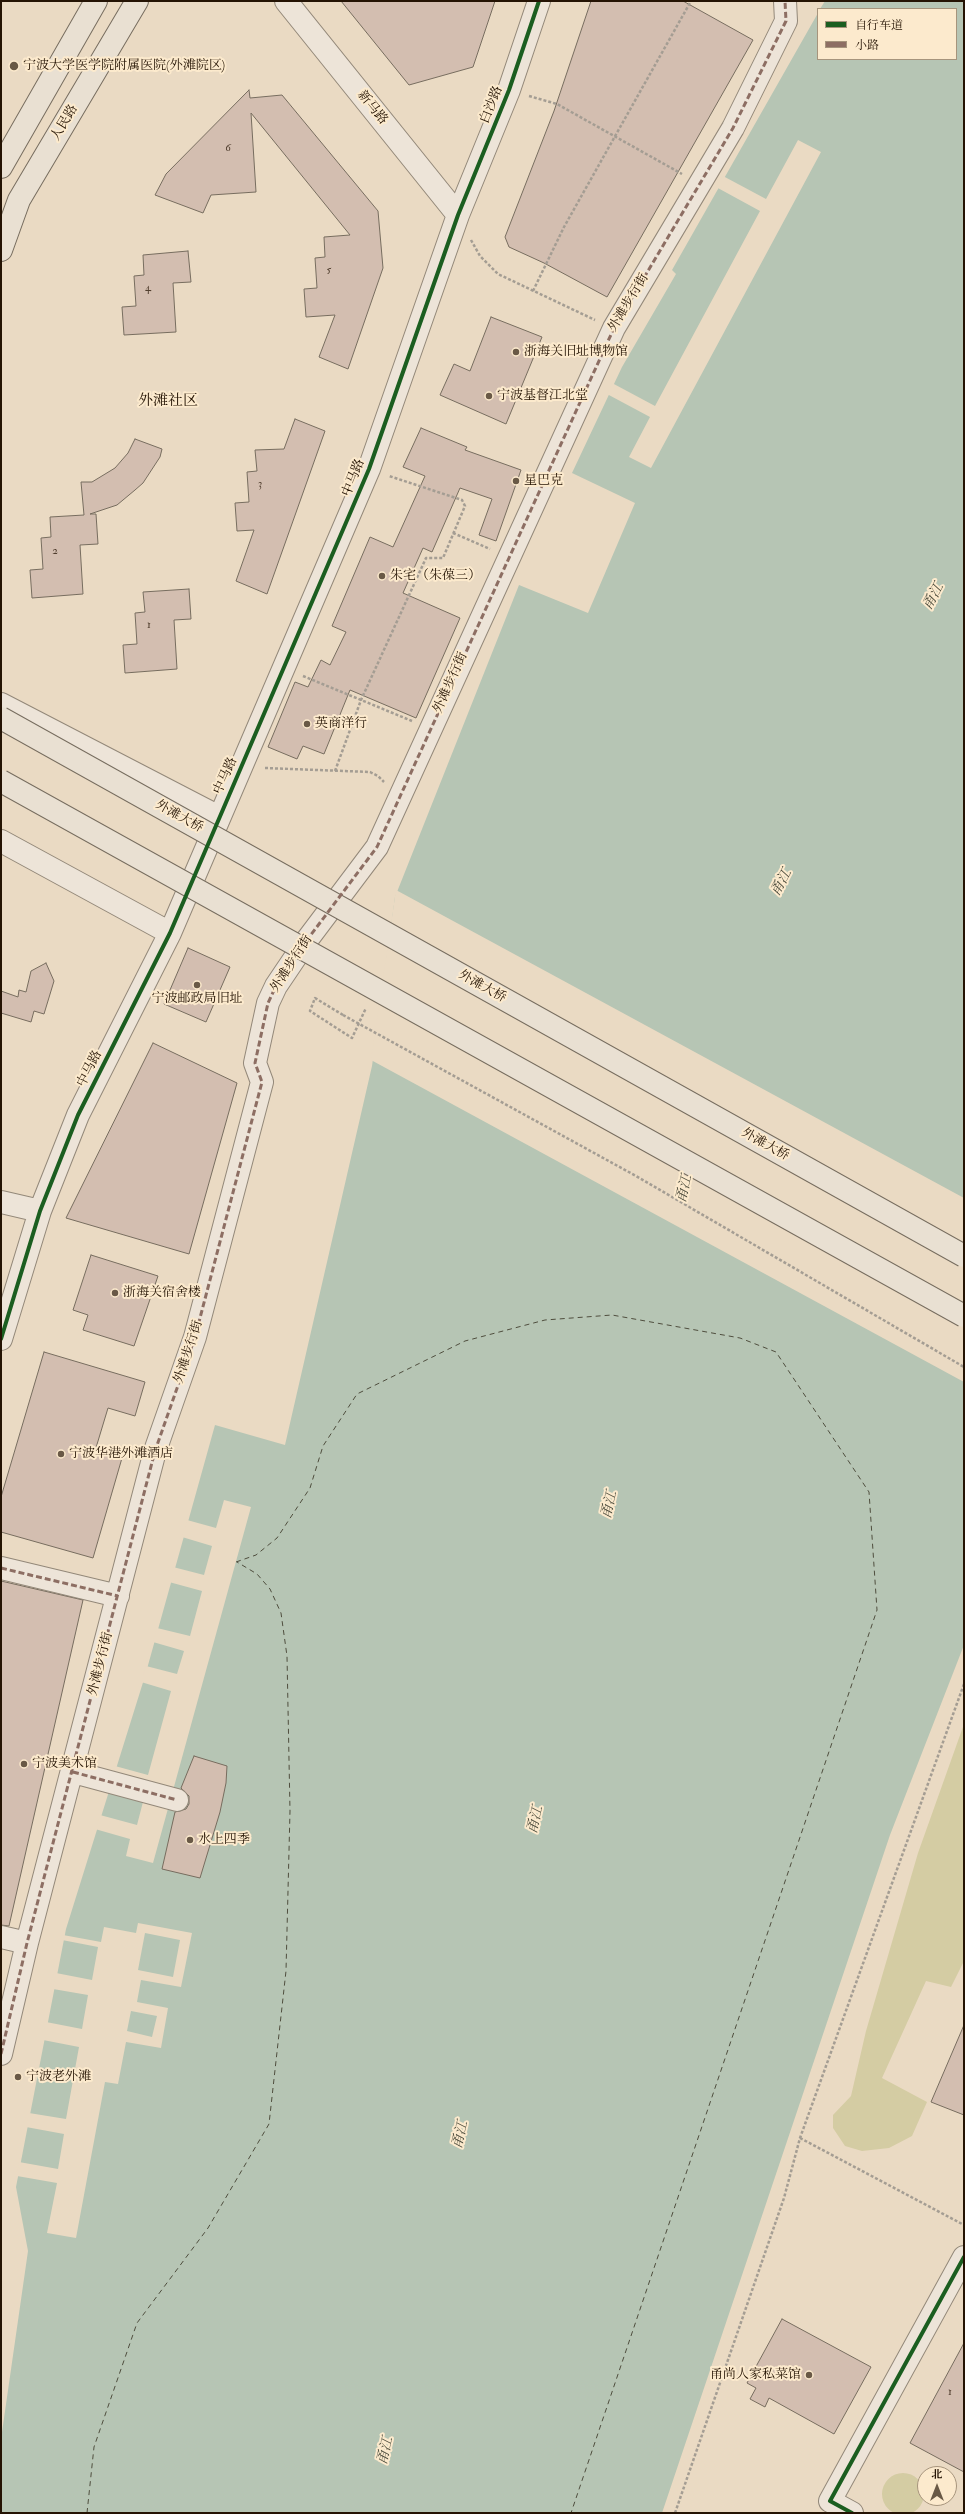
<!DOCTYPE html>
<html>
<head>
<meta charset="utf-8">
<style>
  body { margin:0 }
  #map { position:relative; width:965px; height:2514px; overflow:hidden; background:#eadac3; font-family:"IM FELL Double Pica","Noto Serif SC",serif }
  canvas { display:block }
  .frame { position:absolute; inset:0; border:2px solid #241303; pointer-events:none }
  .legend { position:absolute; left:817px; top:8px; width:140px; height:52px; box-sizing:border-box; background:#fceacd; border:1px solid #a6947c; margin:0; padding:5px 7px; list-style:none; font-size:12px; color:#241303 }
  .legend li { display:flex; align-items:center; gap:8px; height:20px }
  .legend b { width:20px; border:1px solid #a6947c }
  .north { position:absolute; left:917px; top:2466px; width:40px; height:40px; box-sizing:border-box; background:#fceacd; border:1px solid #a6947c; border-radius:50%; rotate:0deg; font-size:11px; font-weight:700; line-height:16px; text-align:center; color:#241303 }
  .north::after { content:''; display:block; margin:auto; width:14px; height:18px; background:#695946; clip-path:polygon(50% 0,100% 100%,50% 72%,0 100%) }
</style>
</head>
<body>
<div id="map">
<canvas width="965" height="2514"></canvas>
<div class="frame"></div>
<ul class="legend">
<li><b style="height:5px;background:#1b5e20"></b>自行车道</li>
<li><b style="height:5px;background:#8d6e63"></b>小路</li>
</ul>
<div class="north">北</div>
</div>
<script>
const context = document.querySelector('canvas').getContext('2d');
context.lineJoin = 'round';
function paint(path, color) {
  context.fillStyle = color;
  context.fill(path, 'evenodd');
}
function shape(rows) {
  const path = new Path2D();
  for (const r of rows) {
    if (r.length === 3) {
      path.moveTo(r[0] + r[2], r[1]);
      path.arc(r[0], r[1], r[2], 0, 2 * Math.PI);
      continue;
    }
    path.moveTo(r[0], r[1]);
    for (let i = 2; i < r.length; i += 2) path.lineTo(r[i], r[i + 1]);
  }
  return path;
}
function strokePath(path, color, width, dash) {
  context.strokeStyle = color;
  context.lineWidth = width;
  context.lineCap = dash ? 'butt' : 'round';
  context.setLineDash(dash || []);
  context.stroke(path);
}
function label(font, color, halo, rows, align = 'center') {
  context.font = font + ' "IM FELL Double Pica","Noto Serif SC",serif';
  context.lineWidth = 4;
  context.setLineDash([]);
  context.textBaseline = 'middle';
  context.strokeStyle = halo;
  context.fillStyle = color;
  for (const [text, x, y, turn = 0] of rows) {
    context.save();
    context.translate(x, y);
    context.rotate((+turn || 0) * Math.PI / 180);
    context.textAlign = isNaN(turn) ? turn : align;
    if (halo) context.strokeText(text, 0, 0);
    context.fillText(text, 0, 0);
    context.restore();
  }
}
paint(shape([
  [964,1724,964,1961,951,1987,926,1981,882,2078,927,2102,912,2136,889,2148,862,2151,845,2146,833,2128,833,2115,851,2096,866,2031,918,1853],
  [903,2494,21]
]), '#d4cca3');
paint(shape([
  [825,1,964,1,964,1645,890,1835,662,2513,1,2513,1,2439,28,2251,16,2187,66,1929,145,1676,215,1425,285,1445,372,1066,395,897,519,585,588,613,635,503,572,473,622,367,676,274,672,270,818,13,818,59,956,59,956,9,820,9]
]), '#b6c5b4');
paint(shape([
  [798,140,821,152,651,468,629,457,650,417,607,394,612,383,655,406,760,211,716,187,723,176,766,199],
  [396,890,964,1198,964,1382,371,1060],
  [224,1500,251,1507,153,1863,126,1856,130,1839,95,1829,100,1815,137,1825,144,1798,108,1788,115,1766,148,1775,171,1691,141,1682,146,1666,177,1674,184,1651,153,1642,157,1628,190,1636,202,1591,169,1582,173,1567,204,1575,212,1546,182,1537,187,1520,216,1528],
  [138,1923,192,1933,181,1987,141,1980,137,2002,168,2008,161,2048,126,2042,118,2084,105,2082,76,2238,47,2233,57,2183,17,2176,19,2162,58,2169,64,2134,26,2127,29,2113,66,2119,79,2047,43,2040,46,2022,82,2029,88,1995,53,1989,56,1973,92,1980,98,1947,62,1940,63,1935,101,1942,104,1927,136,1933],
  [145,1933,180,1940,173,1977,138,1970],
  [131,2011,157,2016,152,2037,127,2031]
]), '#eadac3');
strokePath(shape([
  [236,1562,256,1555,277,1538,310,1488,323,1446,357,1394,465,1341,545,1320,612,1315,740,1338,776,1352,869,1492,877,1610,571,2513],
  [87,2513,94,2447,137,2323,208,2228,269,2124,286,1971,290,1811,287,1656,281,1613,270,1589,257,1574,237,1562]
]), '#4f4e3e', 1, [5, 4]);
const building = shape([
  [341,1,495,1,473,67,409,85,341,1],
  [591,1,683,1,753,40,607,297,544,263,509,247,505,237,554,111,591,1],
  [249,90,250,98,282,95,378,211,383,268,348,369,319,357,335,315,306,317,304,289,317,288,315,258,325,257,324,237,350,235,251,113,256,192,211,195,203,213,155,195,166,174,249,90],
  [188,251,191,282,173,283,176,332,124,335,122,307,136,306,134,276,144,275,143,255,188,251],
  [491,317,542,337,506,424,440,395,454,364,470,371,491,317],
  [295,419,325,431,267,594,236,581,254,530,237,531,235,503,249,502,247,472,257,471,255,450,284,449,295,419],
  [421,428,467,447,465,450,521,470,496,541,479,535,492,499,460,488,432,552,423,548,403,593,460,618,416,718,350,690,324,754,303,746,297,759,268,747,295,682,308,687,321,660,330,665,346,632,332,626,370,537,393,547,425,476,403,467,421,428],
  [135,439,162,449,160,457,143,483,135,490,117,505,90,514,96,514,98,544,80,545,83,594,32,598,30,570,43,569,41,538,51,537,50,517,84,515,81,482,92,482,115,468,128,453,135,439],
  [189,589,191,619,174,620,177,669,125,673,123,645,137,644,135,613,145,612,143,592,189,589],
  [188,948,230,967,206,1022,164,1004,188,948],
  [46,963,54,981,44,1014,34,1011,31,1022,1,1013,1,991,18,997,19,990,26,992,31,971,46,963],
  [153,1043,237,1083,189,1254,66,1218,153,1043],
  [91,1255,158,1276,134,1346,83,1330,88,1315,73,1310,91,1255],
  [44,1352,145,1382,135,1416,108,1408,95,1451,122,1458,93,1558,1,1532,1,1497,44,1352],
  [1,1581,83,1600,9,1926,1,1925,1,1581],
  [194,1756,227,1766,226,1783,220,1812,200,1878,162,1869,175,1812,186,1809,189,1804,189,1796,181,1788,194,1756],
  [964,2025,964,2115,931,2102,964,2025],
  [782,2319,871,2367,834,2434,769,2398,765,2407,750,2399,756,2388,747,2383,782,2319],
  [964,2343,964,2472,910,2443,964,2343]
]);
paint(building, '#d3beb0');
strokePath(building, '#776d5f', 1);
const minor = shape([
  [286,1,458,215],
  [1,704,219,817],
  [1,841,170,933],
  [1,1202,40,1211],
  [1,1339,40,1211,78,1115,170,933,369,469,458,215,509,90,539,1],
  [1,1568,118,1596],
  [73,1772,177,1800],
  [1,1937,27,1943],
  [1,2054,27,1943,155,1451,195,1337,262,1082,255,1063,268,1003,276,986,307,940,377,847,614,328,733,128,786,21,785,1],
  [852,2513,830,2501,964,2257]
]);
const major = shape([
  [1,167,96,1],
  [1,250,19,200,137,1]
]);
strokePath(minor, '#938879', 24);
strokePath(major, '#776d5f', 24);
strokePath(shape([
  [529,96,557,104,682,174],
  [471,240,480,256,498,274,595,320],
  [533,291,564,227,691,1],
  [453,533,490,549],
  [303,676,412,721],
  [265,768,370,772,378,776,384,782],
  [335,771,361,700,426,558,443,558,465,506,462,500,389,476],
  [343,1015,315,998,310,1011,352,1038,366,1008],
  [800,2138,964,2225],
  [675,2513,784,2198,800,2138,964,1684]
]), '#a49d93', 2.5, [3, 2]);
strokePath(minor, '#ede4d8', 22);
strokePath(major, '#e9e0d2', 22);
const majorBridge = shape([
  [1,718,964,1256],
  [1,781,964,1316]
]);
strokePath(majorBridge, '#776d5f', 24, []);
strokePath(shape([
  [343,1015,636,1176,964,1367]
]), '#a49d93', 2.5, [3, 2]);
strokePath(majorBridge, '#e9e0d2', 22);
strokePath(shape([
  [1,1568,118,1596],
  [73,1772,177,1800],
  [1,2054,27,1943,155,1451,195,1337,262,1082,255,1063,268,1003,276,986,307,940,377,847,614,328,733,128,786,21,785,1]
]), '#8d6e63', 3, [6, 3]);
strokePath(shape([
  [1,1339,40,1211,78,1115,170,933,369,469,458,215,509,90,539,1],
  [852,2513,830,2501,964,2257]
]), '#1b5e20', 4);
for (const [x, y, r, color] of [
  [14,66,5,"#695946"],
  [516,352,4,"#695946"],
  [489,396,4,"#695946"],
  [516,481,4,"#695946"],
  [382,576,4,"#695946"],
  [307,724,4,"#695946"],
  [197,985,4,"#695946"],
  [115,1293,4,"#695946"],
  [61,1454,4,"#695946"],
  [24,1764,4,"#695946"],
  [190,1840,4,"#695946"],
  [18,2077,4,"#695946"],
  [809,2375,4,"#695946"]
]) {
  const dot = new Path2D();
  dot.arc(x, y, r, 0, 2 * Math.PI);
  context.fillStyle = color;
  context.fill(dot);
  strokePath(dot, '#fceacd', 1.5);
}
label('11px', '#503e2e', null, [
  ["6",228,149],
  ["5",329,271],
  ["4",148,289],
  ["3",260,485],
  ["2",55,552],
  ["1",149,626],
  ["1",950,2393]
]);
label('13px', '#241303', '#fceacd', [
  ["宁波大学医学院附属医院(外滩院区)",23,66],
  ["浙海关旧址博物馆",524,352],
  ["宁波基督江北堂",497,396],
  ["星巴克",524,481],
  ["朱宅（朱葆三）",390,576],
  ["英商洋行",315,724],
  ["宁波邮政局旧址",197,999,"center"],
  ["浙海关宿舍楼",123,1293],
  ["宁波华港外滩酒店",69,1454],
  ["宁波美术馆",32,1764],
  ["水上四季",198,1840],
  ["宁波老外滩",26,2077],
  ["甬尚人家私菜馆",801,2375,"right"]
], 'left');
label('13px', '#241303', '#fceacd', [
  ["白沙路",492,105,-68],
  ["新马路",372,108,51],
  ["人民路",65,123,-59],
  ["外滩步行街",629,303,-59],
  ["中马路",354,478,-68],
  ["外滩步行街",451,683,-66],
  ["中马路",226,776,-66],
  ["外滩大桥",179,817,29],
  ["外滩步行街",292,964,-57],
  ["外滩大桥",482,987,29],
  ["中马路",90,1069,-63],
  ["外滩大桥",765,1145,29],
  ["外滩步行街",189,1352,-72],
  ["外滩步行街",101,1664,-76]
]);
label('italic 14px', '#4f4e3e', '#fceacd', [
  ["甬江",934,597,-62],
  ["甬江",782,883,-62],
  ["甬江",685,1189,-77],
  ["甬江",610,1505,-77],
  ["甬江",536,1820,-77],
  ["甬江",461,2135,-77],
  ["甬江",386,2451,-77]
]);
label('15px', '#241303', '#fceacd', [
  ["外滩社区",168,402]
]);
</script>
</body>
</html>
